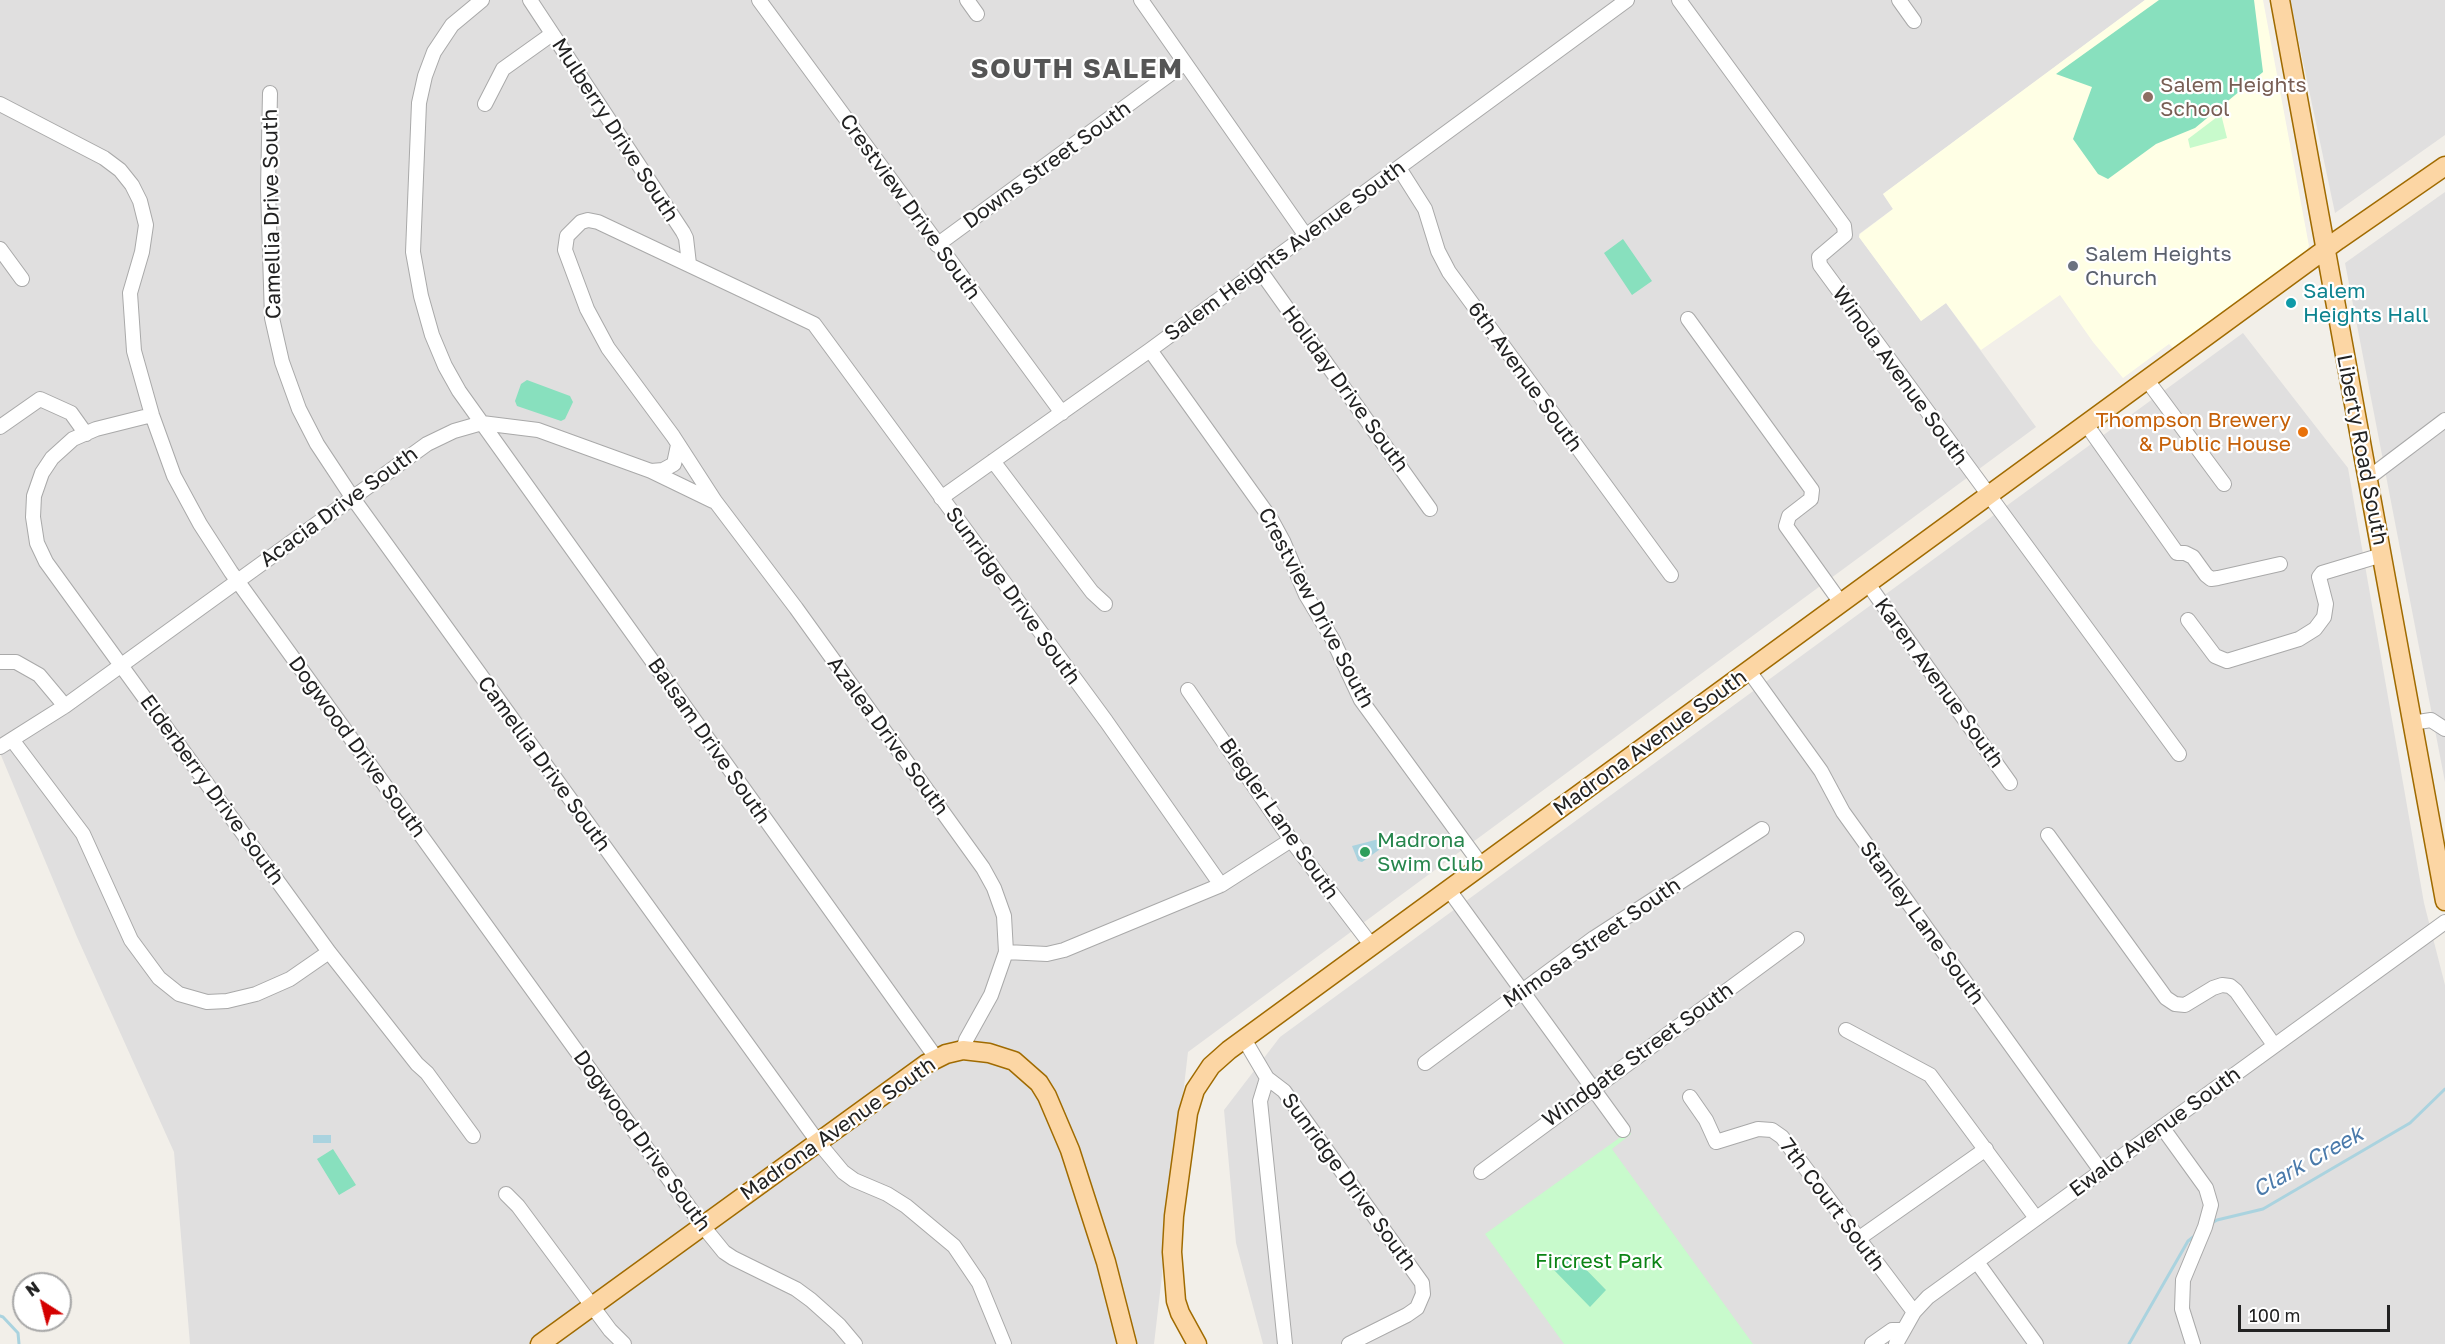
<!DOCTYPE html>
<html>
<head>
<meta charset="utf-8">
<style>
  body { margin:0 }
  #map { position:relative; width:2445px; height:1344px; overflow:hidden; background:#f2efe9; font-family:"Golos Text",sans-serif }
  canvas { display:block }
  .north { position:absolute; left:12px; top:1272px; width:60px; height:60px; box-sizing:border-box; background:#fff; border:2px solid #a7a7a7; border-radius:50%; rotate:324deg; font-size:16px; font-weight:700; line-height:24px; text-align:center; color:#222 }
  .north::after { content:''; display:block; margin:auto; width:21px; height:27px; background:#d40000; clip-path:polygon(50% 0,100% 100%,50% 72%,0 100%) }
  .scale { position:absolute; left:2238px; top:1305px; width:152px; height:27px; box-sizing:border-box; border:3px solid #222; border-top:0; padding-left:8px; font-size:18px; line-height:21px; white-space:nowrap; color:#222; -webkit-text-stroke:4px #fff; paint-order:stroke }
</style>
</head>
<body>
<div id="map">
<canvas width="2445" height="1344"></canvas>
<div class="north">N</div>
<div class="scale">100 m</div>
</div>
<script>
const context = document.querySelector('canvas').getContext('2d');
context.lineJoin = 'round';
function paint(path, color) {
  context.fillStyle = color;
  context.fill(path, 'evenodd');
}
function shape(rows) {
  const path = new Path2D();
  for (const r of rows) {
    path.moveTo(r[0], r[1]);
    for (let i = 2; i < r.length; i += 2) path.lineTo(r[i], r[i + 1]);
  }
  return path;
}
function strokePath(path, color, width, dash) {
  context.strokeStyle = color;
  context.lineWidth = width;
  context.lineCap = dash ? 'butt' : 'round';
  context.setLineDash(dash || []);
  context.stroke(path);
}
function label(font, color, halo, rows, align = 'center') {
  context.font = font + ' "Golos Text",sans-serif';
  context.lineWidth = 4.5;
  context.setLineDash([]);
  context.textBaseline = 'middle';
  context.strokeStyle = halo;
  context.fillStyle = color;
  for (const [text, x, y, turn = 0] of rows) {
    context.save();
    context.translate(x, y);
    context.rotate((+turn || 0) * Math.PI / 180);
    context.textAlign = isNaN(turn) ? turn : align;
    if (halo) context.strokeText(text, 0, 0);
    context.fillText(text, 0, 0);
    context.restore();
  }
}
paint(shape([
  [0,0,2145,0,1883,194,1893,209,1859,234,1859,237,1921,321,1946,303,2036,427,1188,1052,1154,1344,190,1344,174,1152,77,937,0,753],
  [2290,0,2445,0,2445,135,2335,213],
  [2445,192,2445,782,2345,263],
  [2243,333,2348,468,2424,903,2445,985,2445,1344,1263,1344,1236,1243,1224,1110,1280,1037]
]), '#e0dfdf');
paint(shape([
  [2145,0,2263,0,2309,246,2306,251,2173,348,2169,344,2123,378,2093,342,2060,295,1981,350,1946,303,1921,321,1859,237,1860,234,1893,209,1883,194]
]), '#ffffe5');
paint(shape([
  [2221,114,2227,138,2190,148,2188,139],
  [1629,1131,1631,1134,1612,1149,1753,1344,1564,1344,1485,1234]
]), '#c8facc');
paint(shape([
  [2159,0,2254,0,2263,72,2195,128,2156,144,2108,179,2098,174,2073,139,2092,87,2056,74],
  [1623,239,1652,281,1632,295,1604,253],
  [527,380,570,396,573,402,565,419,561,421,517,406,515,401,521,384],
  [333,1149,356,1185,339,1195,317,1159],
  [1571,1254,1606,1290,1590,1307,1554,1270]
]), '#88e0be');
paint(shape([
  [1379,839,1383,847,1362,862,1358,861,1352,846],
  [313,1135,331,1135,331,1143,313,1143]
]), '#aad3df');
strokePath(shape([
  [2212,1223,2217,1220,2263,1209,2410,1123,2445,1089],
  [0,1316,3,1317,18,1333,19,1344],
  [2129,1344,2188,1241,2197,1234]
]), '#aad3df', 3);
const minor = shape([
  [482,0,452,25,434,52,425,76,419,103,413,252,421,296,432,335,445,366,459,391,937,1059],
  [530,0,683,232,686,238,689,264],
  [759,0,1062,413],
  [967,0,977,14],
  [1141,0,1306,236],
  [1679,0,1844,226,1845,235,1819,257,1820,265,2179,754],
  [1899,0,1914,21],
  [270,93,268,189,272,318,282,362,299,409,317,444,352,497,818,1142,843,1172,854,1180,887,1194,906,1206,954,1246,979,1283,1004,1344],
  [0,104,104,158,120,170,132,185,140,201,146,225,142,252,130,293,134,351,152,415,174,476,200,524,231,572,702,1225,724,1252,733,1258,796,1289,811,1300,839,1325,855,1344],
  [485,104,503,69,552,34],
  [1399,168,1425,209,1438,251,1449,272,1671,575],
  [937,245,1185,63],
  [0,249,22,279],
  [1259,269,1430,509],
  [1688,319,1812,490,1811,499,1789,516,1786,526,1841,603],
  [1150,350,1271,519,1283,541,1306,595,1333,640,1361,700,1482,866],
  [2147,380,2224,484],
  [152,415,96,429,73,439,52,458,42,473,34,496,33,517,37,543,46,562,329,952,417,1064,427,1073,473,1136],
  [2086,424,2177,553,2185,553,2193,557,2206,575,2211,579,2218,578,2280,564],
  [0,427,40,399,71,413,86,434],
  [993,461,1092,592,1105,604],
  [651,471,663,470,674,464,678,445],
  [2367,479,2445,420],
  [941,498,1150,350,1627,0],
  [1868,584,2010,783],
  [2188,620,2215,656,2227,661,2299,639,2315,629,2324,617,2326,604,2319,577,2322,573,2382,555],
  [0,662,16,662,39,675,65,706],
  [1749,671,1821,771,1843,812,2101,1171],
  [1188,690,1291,840,1372,946],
  [2412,723,2431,720,2445,729],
  [13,741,83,834,131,940,159,978,179,994,207,1002,227,1001,256,994,290,979,329,952],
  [0,747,65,706,427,444,454,431,482,423,538,430,651,471,713,501],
  [2048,835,2166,998,2175,1004,2185,1005,2213,988,2222,985,2230,986,2236,991,2274,1045],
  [1449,890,1623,1130],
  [1006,952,1047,954,1064,950,1221,885,1291,840],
  [1846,1030,1930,1075,2036,1218],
  [1244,1039,1267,1078,1284,1091,1422,1283,1423,1294,1417,1308,1407,1315,1349,1344],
  [963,1050,966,1040,991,995,1006,952,1004,916,994,888,983,868,796,608,715,501,673,436,608,348,587,309,565,250,567,236,581,222,588,220,598,222,814,324,1106,721,1221,885],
  [1425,1063,1594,938,1762,829],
  [1267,1078,1260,1101,1285,1344],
  [1690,1097,1706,1120,1716,1142,1758,1129,1772,1130,1782,1137,1914,1312],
  [2162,1127,2206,1188,2211,1205,2205,1227,2183,1280,2182,1309,2193,1344],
  [1481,1172,1797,939],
  [506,1194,518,1206,610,1330,624,1344],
  [1858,1239,1986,1149],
  [1977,1262,2036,1344],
  [1872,1344,1892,1330,1902,1330],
  [1896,1344,1914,1312,1928,1297,2445,922]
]);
const major = shape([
  [2280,0,2445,901],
  [540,1344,926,1064,946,1054,963,1050,989,1053,1014,1061,1039,1083,1047,1096,1070,1150,1106,1262,1127,1344],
  [1197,1344,1180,1313,1176,1301,1172,1252,1174,1216,1188,1113,1195,1090,1211,1066,1229,1050,2338,240,2445,166]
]);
strokePath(minor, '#a9a9a9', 16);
strokePath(major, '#a06b00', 21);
strokePath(minor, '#fff', 14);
strokePath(major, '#fcd6a4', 18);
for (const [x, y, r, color] of [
  [2148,97,6,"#8d6e63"],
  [2073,266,6,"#6b7280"],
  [2291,303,6,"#0f9aa8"],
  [2303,432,6,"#e8710a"],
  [1365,852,6,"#2e9e5b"]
]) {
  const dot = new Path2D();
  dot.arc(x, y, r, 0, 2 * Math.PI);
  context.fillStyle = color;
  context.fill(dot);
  strokePath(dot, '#fff', 2);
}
label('21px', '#785e54', '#fff', [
  ["Salem Heights",2160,85],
  ["School",2160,109]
], 'left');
label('21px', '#222', '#fff', [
  ["Mulberry Drive South",615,130,57],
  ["Downs Street South",1047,165,-36],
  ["Crestview Drive South",910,207,54],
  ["Camellia Drive South",272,214,-91],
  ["Salem Heights Avenue South",1285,251,-36],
  ["Winola Avenue South",1900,376,54],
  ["6th Avenue South",1525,377,54],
  ["Holiday Drive South",1345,389,54],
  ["Liberty Road South",2362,450,79],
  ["Acacia Drive South",339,507,-36],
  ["Sunridge Drive South",1013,596,54],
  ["Crestview Drive South",1316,608,62],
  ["Karen Avenue South",1939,683,54],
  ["Azalea Drive South",888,736,54],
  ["Balsam Drive South",709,741,55],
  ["Madrona Avenue South",1650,743,-36],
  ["Dogwood Drive South",357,747,54],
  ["Camellia Drive South",544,764,54],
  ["Elderberry Drive South",212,790,54],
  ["Biegler Lane South",1279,819,55],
  ["Stanley Lane South",1922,923,54],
  ["Mimosa Street South",1592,943,-35],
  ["Windgate Street South",1638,1055,-36],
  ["Madrona Avenue South",838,1129,-35],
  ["Ewald Avenue South",2155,1132,-36],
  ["Dogwood Drive South",642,1141,54],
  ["Sunridge Drive South",1349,1182,54],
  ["7th Court South",1832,1205,53]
]);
label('21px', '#5b616d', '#fff', [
  ["Salem Heights",2085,254],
  ["Church",2085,278]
], 'left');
label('21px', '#0d838f', '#fff', [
  ["Salem",2303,291],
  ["Heights Hall",2303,315]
], 'left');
label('21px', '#c56008', '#fff', [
  ["Thompson Brewery",2291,420],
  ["& Public House",2291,444]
], 'right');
label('21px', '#27864d', '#fff', [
  ["Madrona",1377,840],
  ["Swim Club",1377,864]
], 'left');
label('21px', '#0c8416', '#fff', [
  ["Fircrest Park",1599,1261]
]);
label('italic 22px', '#4a7aab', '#fff', [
  ["Clark Creek",2308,1162,-29]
]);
context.letterSpacing = '1.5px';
label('bold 27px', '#555', '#fff', [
  ["SOUTH SALEM",1077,69]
]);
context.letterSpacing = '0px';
</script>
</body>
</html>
